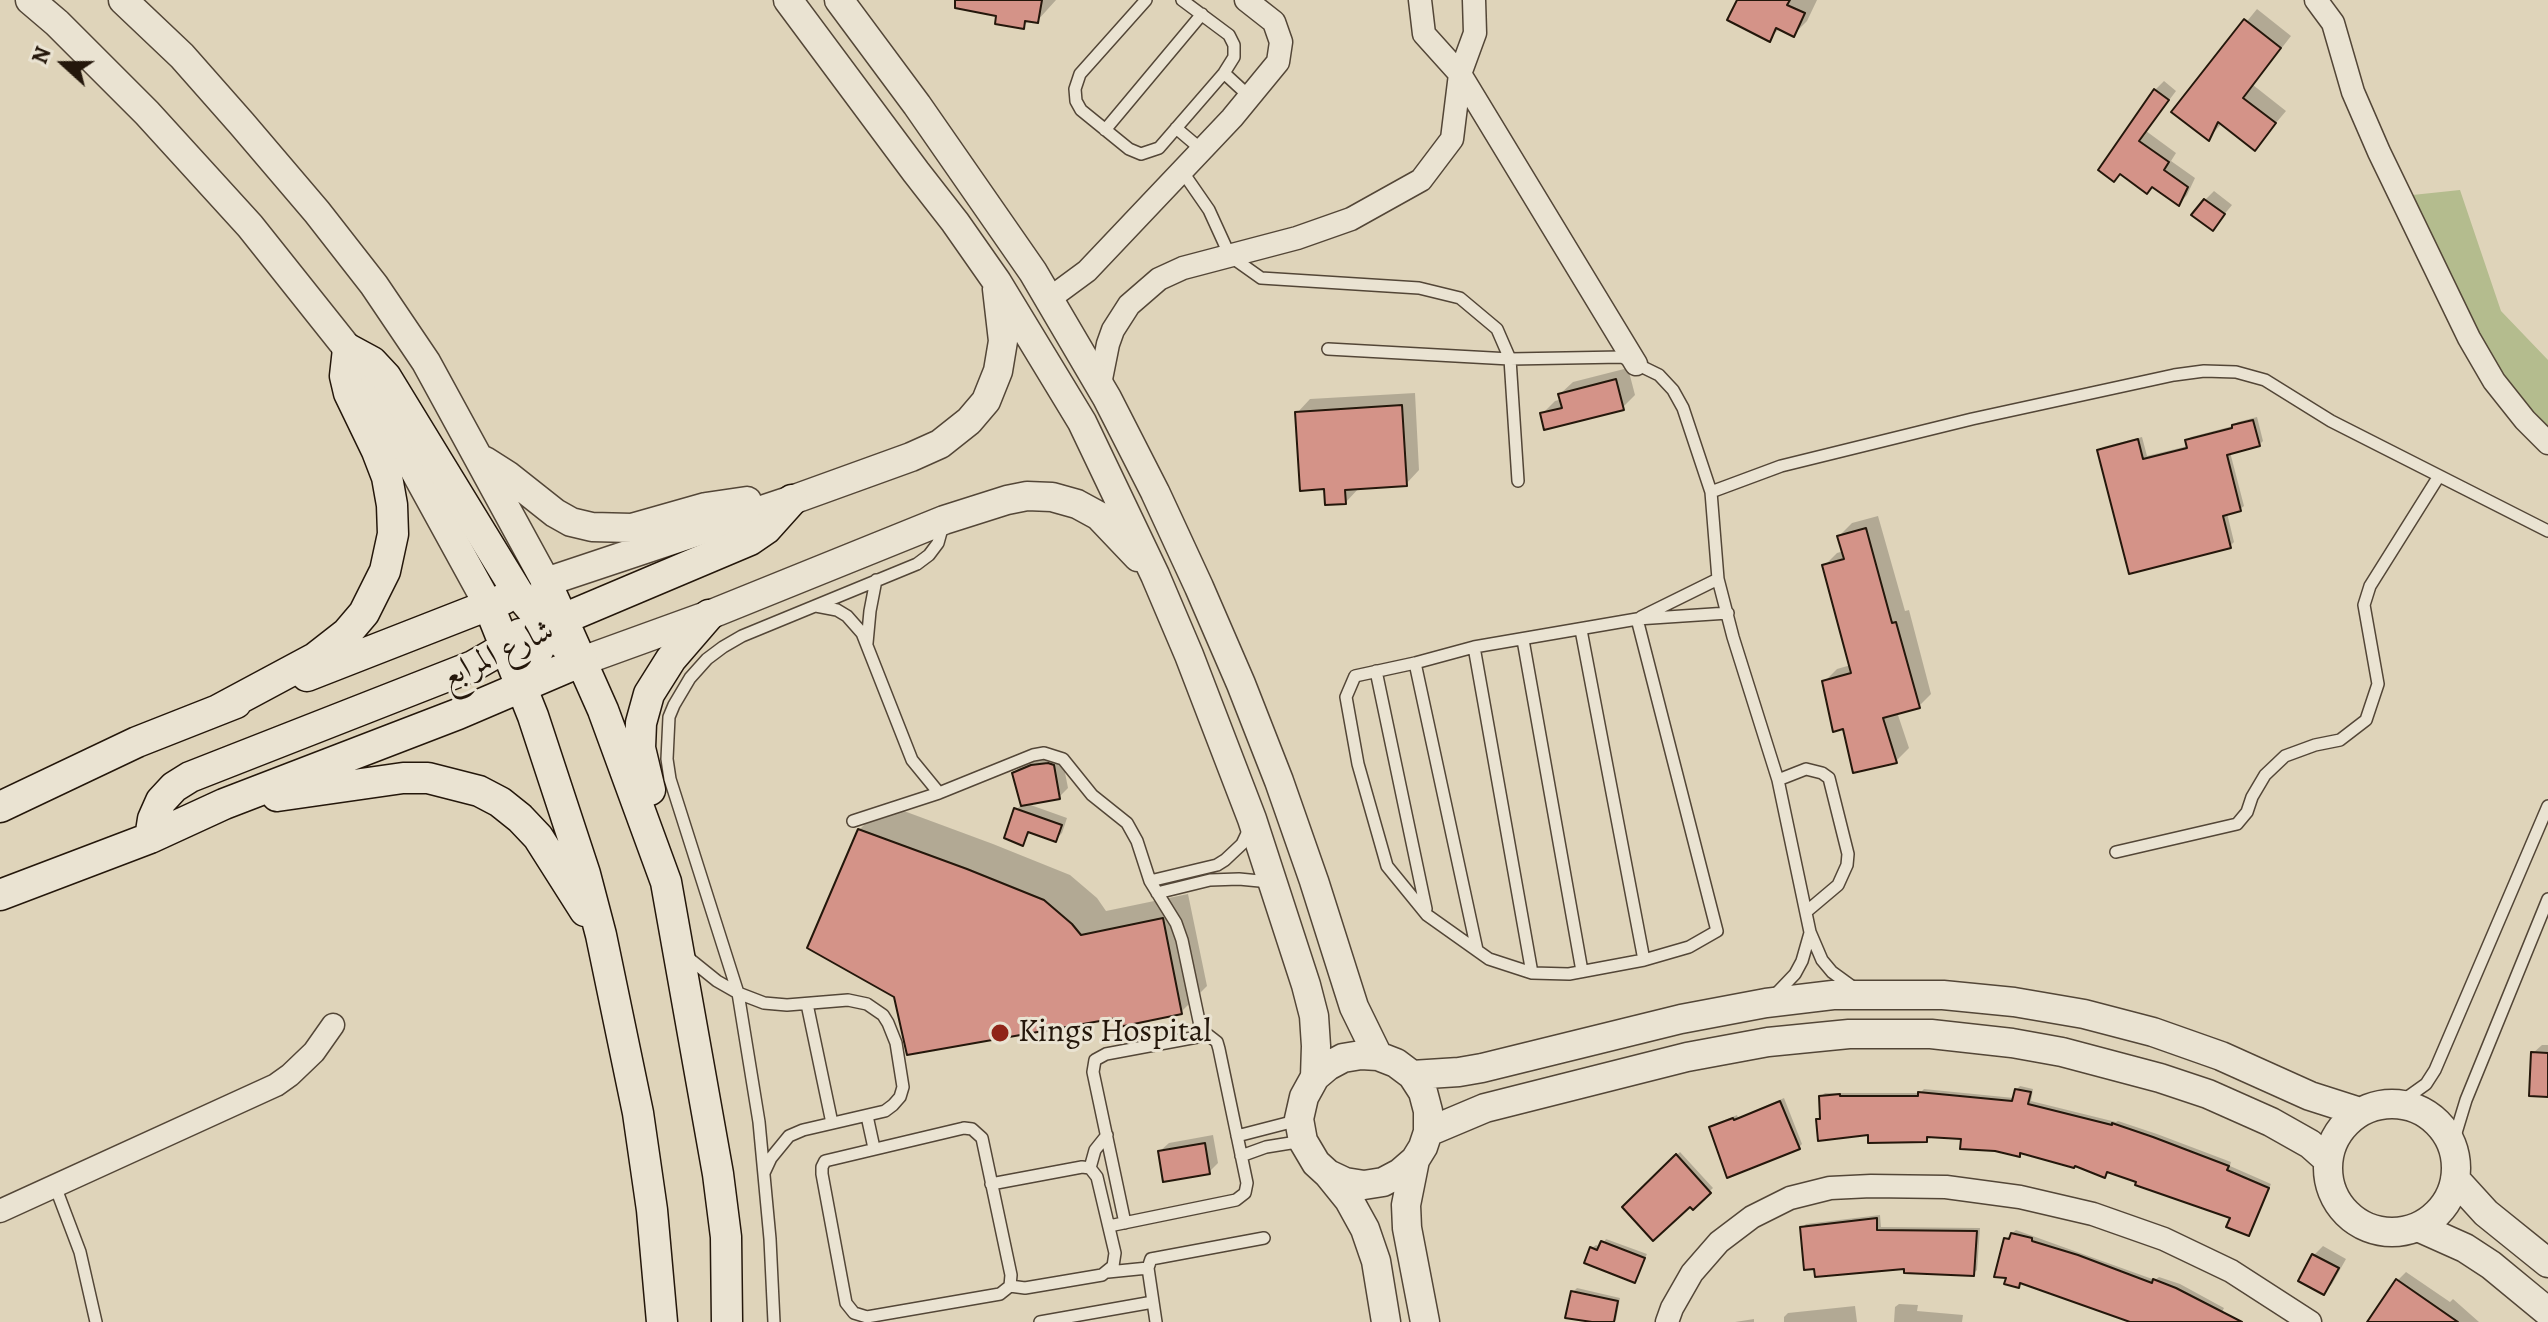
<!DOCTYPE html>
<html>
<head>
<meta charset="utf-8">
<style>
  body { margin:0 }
  #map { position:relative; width:2548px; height:1322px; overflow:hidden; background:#dfd4ba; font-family:Alegreya,serif }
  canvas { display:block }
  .north { position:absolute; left:24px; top:24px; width:80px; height:80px; -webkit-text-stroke:6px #eae3d2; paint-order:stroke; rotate:291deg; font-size:22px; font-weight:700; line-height:32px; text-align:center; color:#24170b }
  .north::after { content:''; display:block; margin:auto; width:28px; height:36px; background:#24170b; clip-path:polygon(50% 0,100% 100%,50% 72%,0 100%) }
</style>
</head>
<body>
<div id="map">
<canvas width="2548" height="1322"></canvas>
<div class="north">N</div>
</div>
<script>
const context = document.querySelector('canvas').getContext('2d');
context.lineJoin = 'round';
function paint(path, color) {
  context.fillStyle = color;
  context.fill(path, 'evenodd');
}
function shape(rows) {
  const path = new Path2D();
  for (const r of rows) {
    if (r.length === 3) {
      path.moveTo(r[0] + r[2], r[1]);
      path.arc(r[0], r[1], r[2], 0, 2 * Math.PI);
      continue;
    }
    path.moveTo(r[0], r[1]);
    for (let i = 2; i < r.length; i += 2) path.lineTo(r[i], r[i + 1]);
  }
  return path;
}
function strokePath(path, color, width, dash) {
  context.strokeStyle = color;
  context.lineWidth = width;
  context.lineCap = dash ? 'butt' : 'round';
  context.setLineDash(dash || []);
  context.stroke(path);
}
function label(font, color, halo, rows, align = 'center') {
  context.font = font + ' Alegreya,Amiri,serif';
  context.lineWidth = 6;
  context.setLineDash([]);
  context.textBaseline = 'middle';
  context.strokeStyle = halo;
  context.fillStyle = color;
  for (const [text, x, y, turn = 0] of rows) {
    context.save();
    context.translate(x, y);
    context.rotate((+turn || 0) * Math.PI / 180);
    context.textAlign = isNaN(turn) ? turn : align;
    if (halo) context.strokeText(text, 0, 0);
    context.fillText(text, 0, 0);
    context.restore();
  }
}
paint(shape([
  [2460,190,2501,311,2548,360,2548,426,2455,331,2403,196]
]), '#b4bc8e');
paint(shape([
  [981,0,1056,0,1037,21,1030,19,1023,27,998,14],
  [1739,0,1817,0,1807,21,1794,34,1780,28,1769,39],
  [2257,9,2291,36,2253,85,2286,111,2255,148,2222,123,2209,138,2174,111],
  [2164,81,2176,91,2146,131,2176,153,2171,161,2195,178,2187,195,2179,204,2153,185,2121,173,2155,90],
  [2214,191,2232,205,2213,228,2205,200],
  [1628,368,1635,395,1622,408,1542,414,1555,401,1562,399,1560,394,1573,382],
  [1415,393,1419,470,1406,484,1359,488,1346,502,1326,486,1297,413,1310,399],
  [2257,417,2263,441,2259,445,2230,452,2244,506,2240,509,2227,513,2234,542,2230,546,2099,451,2103,447,2142,437,2147,456,2188,446,2187,441,2191,437,2233,426,2238,422],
  [1878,516,1905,611,1909,610,1931,694,1919,706,1897,712,1909,748,1896,761,1845,727,1824,682,1837,669,1851,665,1824,566,1837,553,1844,551,1839,536,1852,523],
  [1058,755,1062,757,1068,788,1059,797,1025,803,1067,818,1062,833,1055,840,1031,831,1023,843,1016,810,1022,804,1014,773,1022,765],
  [885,804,993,844,1070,875,1097,898,1106,911,1188,894,1207,986,1181,1012,1118,1016,896,996,859,830],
  [2542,1045,2548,1045,2548,1095,2533,1053],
  [2020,1086,2033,1089,2031,1101,2116,1122,2118,1121,2157,1134,2231,1162,2230,1166,2271,1184,2252,1230,2248,1234,2232,1217,2139,1181,2109,1172,2105,1176,2075,1164,2022,1152,2019,1155,1963,1137,1931,1135,1926,1140,1870,1133,1818,1120,1822,1116,1821,1096,1825,1093,1920,1093,1924,1089,2014,1098,2016,1090],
  [1784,1098,1802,1144,1799,1147,1711,1128,1715,1124,1737,1115,1738,1118],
  [1213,1135,1218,1163,1209,1172,1160,1151,1169,1143],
  [1680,1152,1713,1188,1693,1207,1690,1204,1624,1207],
  [1880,1215,1881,1227,1980,1228,1977,1270,1973,1274,1906,1267,1802,1228,1806,1224],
  [2016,1230,2155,1280,2159,1277,2180,1284,2224,1308,2217,1322,2134,1322,2022,1282,2018,1286,2006,1239],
  [1606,1239,1647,1254,1635,1281,1592,1248,1596,1245,1601,1247],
  [2323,1246,2346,1259,2332,1284,2324,1293,2300,1280,2314,1255],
  [2406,1272,2450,1302,2453,1299,2479,1322,2378,1322,2397,1281],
  [1577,1288,1620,1298,1616,1320,1614,1322,1604,1322,1573,1292],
  [1899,1304,1918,1305,1917,1311,1963,1315,1962,1322,1894,1322,1895,1307],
  [1855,1306,1857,1322,1784,1322,1784,1317,1788,1313],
  [1754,1319,1754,1322,1735,1322]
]), '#0003');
const building = shape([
  [955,0,1042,0,1038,23,1025,21,1024,29,995,24,996,16,955,8,955,0],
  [1737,0,1790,0,1787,5,1805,13,1794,37,1776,28,1770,42,1727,20,1737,0],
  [2244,19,2281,48,2243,98,2276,123,2255,151,2218,122,2209,141,2171,112,2244,19],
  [2154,89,2169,100,2139,141,2169,162,2164,170,2188,187,2179,206,2152,187,2147,194,2120,174,2114,182,2098,170,2154,89],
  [2204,199,2225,214,2213,231,2191,215,2204,199],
  [1616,379,1624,410,1544,430,1540,413,1562,408,1558,394,1616,379],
  [1402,405,1407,486,1345,490,1346,504,1325,505,1324,489,1300,491,1295,412,1402,405],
  [2253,420,2260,446,2227,455,2241,511,2223,516,2231,548,2129,574,2097,450,2138,439,2143,459,2187,448,2185,440,2232,428,2232,425,2253,420],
  [1866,528,1892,623,1896,622,1920,708,1883,718,1897,763,1853,773,1843,729,1833,732,1822,681,1851,673,1822,565,1844,559,1837,536,1866,528],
  [1048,763,1054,765,1060,799,1021,806,1012,773,1031,765,1048,763],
  [1014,808,1062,825,1056,842,1028,832,1023,846,1004,838,1014,808],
  [858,829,967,869,1044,900,1072,924,1081,935,1163,918,1182,1014,1119,1027,1117,1018,907,1055,894,997,807,948,858,829],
  [2531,1052,2548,1053,2548,1097,2529,1096,2531,1052],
  [2015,1089,2031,1092,2028,1104,2112,1125,2112,1123,2153,1137,2229,1166,2227,1170,2269,1188,2249,1236,2226,1227,2230,1218,2135,1185,2136,1182,2107,1172,2105,1178,2075,1166,2074,1168,2020,1153,2020,1157,1995,1151,1960,1149,1961,1139,1927,1137,1927,1142,1868,1143,1868,1135,1818,1141,1816,1119,1820,1119,1819,1096,1840,1094,1840,1096,1918,1096,1918,1092,2012,1101,2015,1089],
  [1780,1101,1800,1149,1727,1178,1709,1127,1733,1118,1734,1120,1780,1101],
  [1205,1143,1210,1174,1163,1182,1158,1151,1205,1143],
  [1676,1154,1711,1193,1693,1210,1690,1207,1653,1241,1622,1207,1676,1154],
  [1877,1218,1877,1230,1977,1231,1974,1276,1904,1273,1904,1269,1815,1277,1814,1269,1804,1270,1800,1227,1877,1218],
  [2011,1233,2032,1238,2032,1241,2078,1255,2152,1283,2153,1279,2176,1288,2242,1322,2130,1322,2020,1283,2019,1288,2004,1284,2006,1278,1994,1277,2004,1238,2009,1239,2011,1233],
  [1601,1241,1645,1258,1635,1283,1584,1263,1590,1247,1597,1250,1601,1241],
  [2312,1254,2339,1268,2324,1295,2298,1281,2312,1254],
  [2396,1279,2458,1322,2367,1322,2396,1279],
  [1571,1291,1618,1301,1614,1322,1592,1322,1565,1318,1571,1291]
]);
paint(building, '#d49388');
strokePath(building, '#24170b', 2);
const service = shape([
  [1146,0,1080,74,1075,89,1076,101,1081,110,1129,149,1141,154,1159,148,1224,73,1234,57,1234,45,1229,35,1182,0],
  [1224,73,1250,97],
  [1176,128,1202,150],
  [1105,130,1202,14],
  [1182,171,1209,210,1230,256,1261,278,1419,288,1460,298,1497,329,1510,359,1518,481],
  [1328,349,1510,359,1622,357,1659,375,1673,390,1683,408,1711,492,1718,579,1733,637,1778,780,1810,932,1822,960,1832,972,1854,988],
  [1711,492,1781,466,1972,419,2174,375,2204,371,2236,372,2265,380,2331,421,2548,531],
  [816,606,837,610,847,616,862,633,912,760,939,793,1033,755,1044,753,1063,759,1092,795,1127,823,1137,841,1150,881,1176,923,1182,940,1202,1035],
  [1641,617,1718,579],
  [1637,619,1717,931,1689,947,1644,960,1569,974,1532,973,1489,959,1427,915,1387,866,1358,764,1346,697,1355,676,1415,663,1474,647,1637,619,1728,613],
  [1581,630,1644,960],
  [1523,640,1582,971],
  [867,643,870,611,876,580],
  [1474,647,1532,973],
  [1415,663,1477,950],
  [1376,671,1426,909],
  [1778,780,1806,769,1822,773,1829,778,1848,854,1847,865,1838,885,1806,912],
  [853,821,939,793],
  [2116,852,2237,824,2247,812,2252,797,2265,775,2285,756,2315,745,2340,740,2366,720,2378,684,2364,605,2370,586,2439,476],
  [1150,881,1217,865,1225,860,1242,844,1250,827],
  [1157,893,1210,880,1239,879,1270,882],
  [686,956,717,981,738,993,764,1003,787,1005,848,1000,867,1004,883,1015,888,1023,896,1043,903,1087,900,1097,893,1105,885,1111,803,1130,789,1136,771,1158,764,1173],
  [1774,996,1795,974,1802,961,1810,933],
  [807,1004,832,1123],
  [2398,1104,2426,1084,2435,1070,2548,806],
  [867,1116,874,1148],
  [964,1128,972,1129,982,1138,1011,1275,1010,1286,1000,1294,867,1317,854,1313,846,1303,822,1174,822,1167,825,1161,964,1128],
  [1237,1136,1299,1120],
  [2452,1146,2466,1100,2548,899],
  [1241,1156,1266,1147,1303,1141],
  [1090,1168,1095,1150,1107,1135],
  [991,1184,1082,1167,1090,1168,1097,1177,1115,1253,1113,1266,1102,1275,1025,1288,1010,1286],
  [55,1186,80,1252,96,1322],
  [1109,1226,1236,1200,1245,1193,1247,1183,1219,1049,1217,1042,1208,1035,1106,1054,1095,1060,1093,1072,1125,1223],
  [1108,1272,1148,1268],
  [774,1322,770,1239,759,1122,738,993,670,779,667,759,669,717,674,705,690,678,707,659,723,647,742,636,917,564,929,555,938,543,943,525],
  [1040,1322,1153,1302],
  [1156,1322,1148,1268,1151,1259,1264,1238]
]);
const minor = shape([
  [1420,0,1424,34,1460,74,1636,364],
  [2316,0,2333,23,2353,92,2379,152,2469,338,2494,381,2525,420,2548,443],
  [1049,299,1087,271,1232,118,1278,62,1281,42,1274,22,1246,0],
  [1099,389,1108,344,1113,330,1129,305,1159,279,1183,268,1297,238,1351,219,1421,180,1452,139,1460,74,1475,33,1474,0],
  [0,1211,276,1085,290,1075,314,1052,333,1025],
  [1667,1322,1672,1308,1692,1273,1719,1242,1752,1217,1790,1198,1830,1188,1871,1186,1946,1187,2020,1197,2093,1214,2164,1239,2231,1271,2310,1322]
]);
const tertiary = shape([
  [30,0,57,23,147,113,250,226,348,349,489,606],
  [123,0,182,56,242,124,317,212,374,285,426,362,546,582,792,500,911,457,940,444,969,421,986,401,998,371,1003,341,997,289],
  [788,0,916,172,955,222,997,282,1082,422,1155,575,1189,655,1252,819,1306,985,1314,1016,1316,1046,1315,1077,1304,1097,1299,1119,1303,1141,1316,1163,1328,1174,1345,1182,1364,1185,1383,1182,1400,1173,1415,1160,1423,1147,1428,1132,1428,1111,1423,1092,1412,1075,1396,1063,1378,1056,1361,1055,1343,1058,1328,1066,1315,1077],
  [839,0,917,105,1033,272,1107,398,1155,492,1199,587,1241,684,1279,781,1314,881,1354,1007,1378,1056],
  [485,461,507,475,555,513,571,522,592,527,632,528,706,507,747,501],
  [582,661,709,615,944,520,1007,500,1027,496,1052,497,1077,504,1099,516,1138,557],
  [1412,1075,1459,1072,1482,1068,1681,1019,1766,1003,1833,995,1943,995,2014,1002,2084,1014,2153,1032,2221,1056,2310,1096,2360,1112],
  [2392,1168,64],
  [1428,1132,1485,1108,1687,1057,1768,1042,1849,1034,1931,1034,2012,1043,2062,1052,2160,1078,2208,1094,2271,1122,2310,1144,2328,1160],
  [1415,1160,1406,1205,1407,1228,1425,1322],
  [1328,1174,1349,1200,1365,1229,1376,1261,1386,1322],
  [2455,1179,2486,1213,2548,1263],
  [2418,1227,2465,1248,2491,1265,2548,1312]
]);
const secondary = shape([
  [546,582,603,710,666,882,718,1174,726,1237,727,1322],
  [489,606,533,716,585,874,601,935,638,1113,652,1210,662,1322],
  [307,676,504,599],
  [522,685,543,640,563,619,750,540,766,529,792,500],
  [218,710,315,658,347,633,364,613,385,571,393,534,392,505,387,477,377,451,349,393,345,376,348,349,372,362,386,377,518,593,550,631,582,661],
  [650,790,640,748,641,723,649,694,671,659,709,615],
  [277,796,403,778,428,778,479,791,500,802,520,818,538,837,585,911],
  [0,807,137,742,236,703],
  [150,838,153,819,161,801,174,787,190,777,473,666,506,647,520,634],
  [0,895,150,838,224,804,458,714,582,661]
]);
strokePath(service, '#534637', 14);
strokePath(minor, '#534637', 25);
strokePath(tertiary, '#534637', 31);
strokePath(secondary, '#24170b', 33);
strokePath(service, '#eae3d2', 11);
strokePath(minor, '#eae3d2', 22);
strokePath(tertiary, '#eae3d2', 28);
strokePath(secondary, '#eae3d2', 30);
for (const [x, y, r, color] of [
  [1000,1033,10,"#8f2418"]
]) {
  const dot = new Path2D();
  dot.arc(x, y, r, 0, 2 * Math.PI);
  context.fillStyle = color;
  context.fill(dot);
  strokePath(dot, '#eae3d2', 3);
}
label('32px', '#24170b', '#eae3d2', [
  ["شارع المرابع",498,655,-25]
]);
label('32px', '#24170b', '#eae3d2', [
  ["Kings Hospital",1018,1033]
], 'left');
</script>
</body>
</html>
